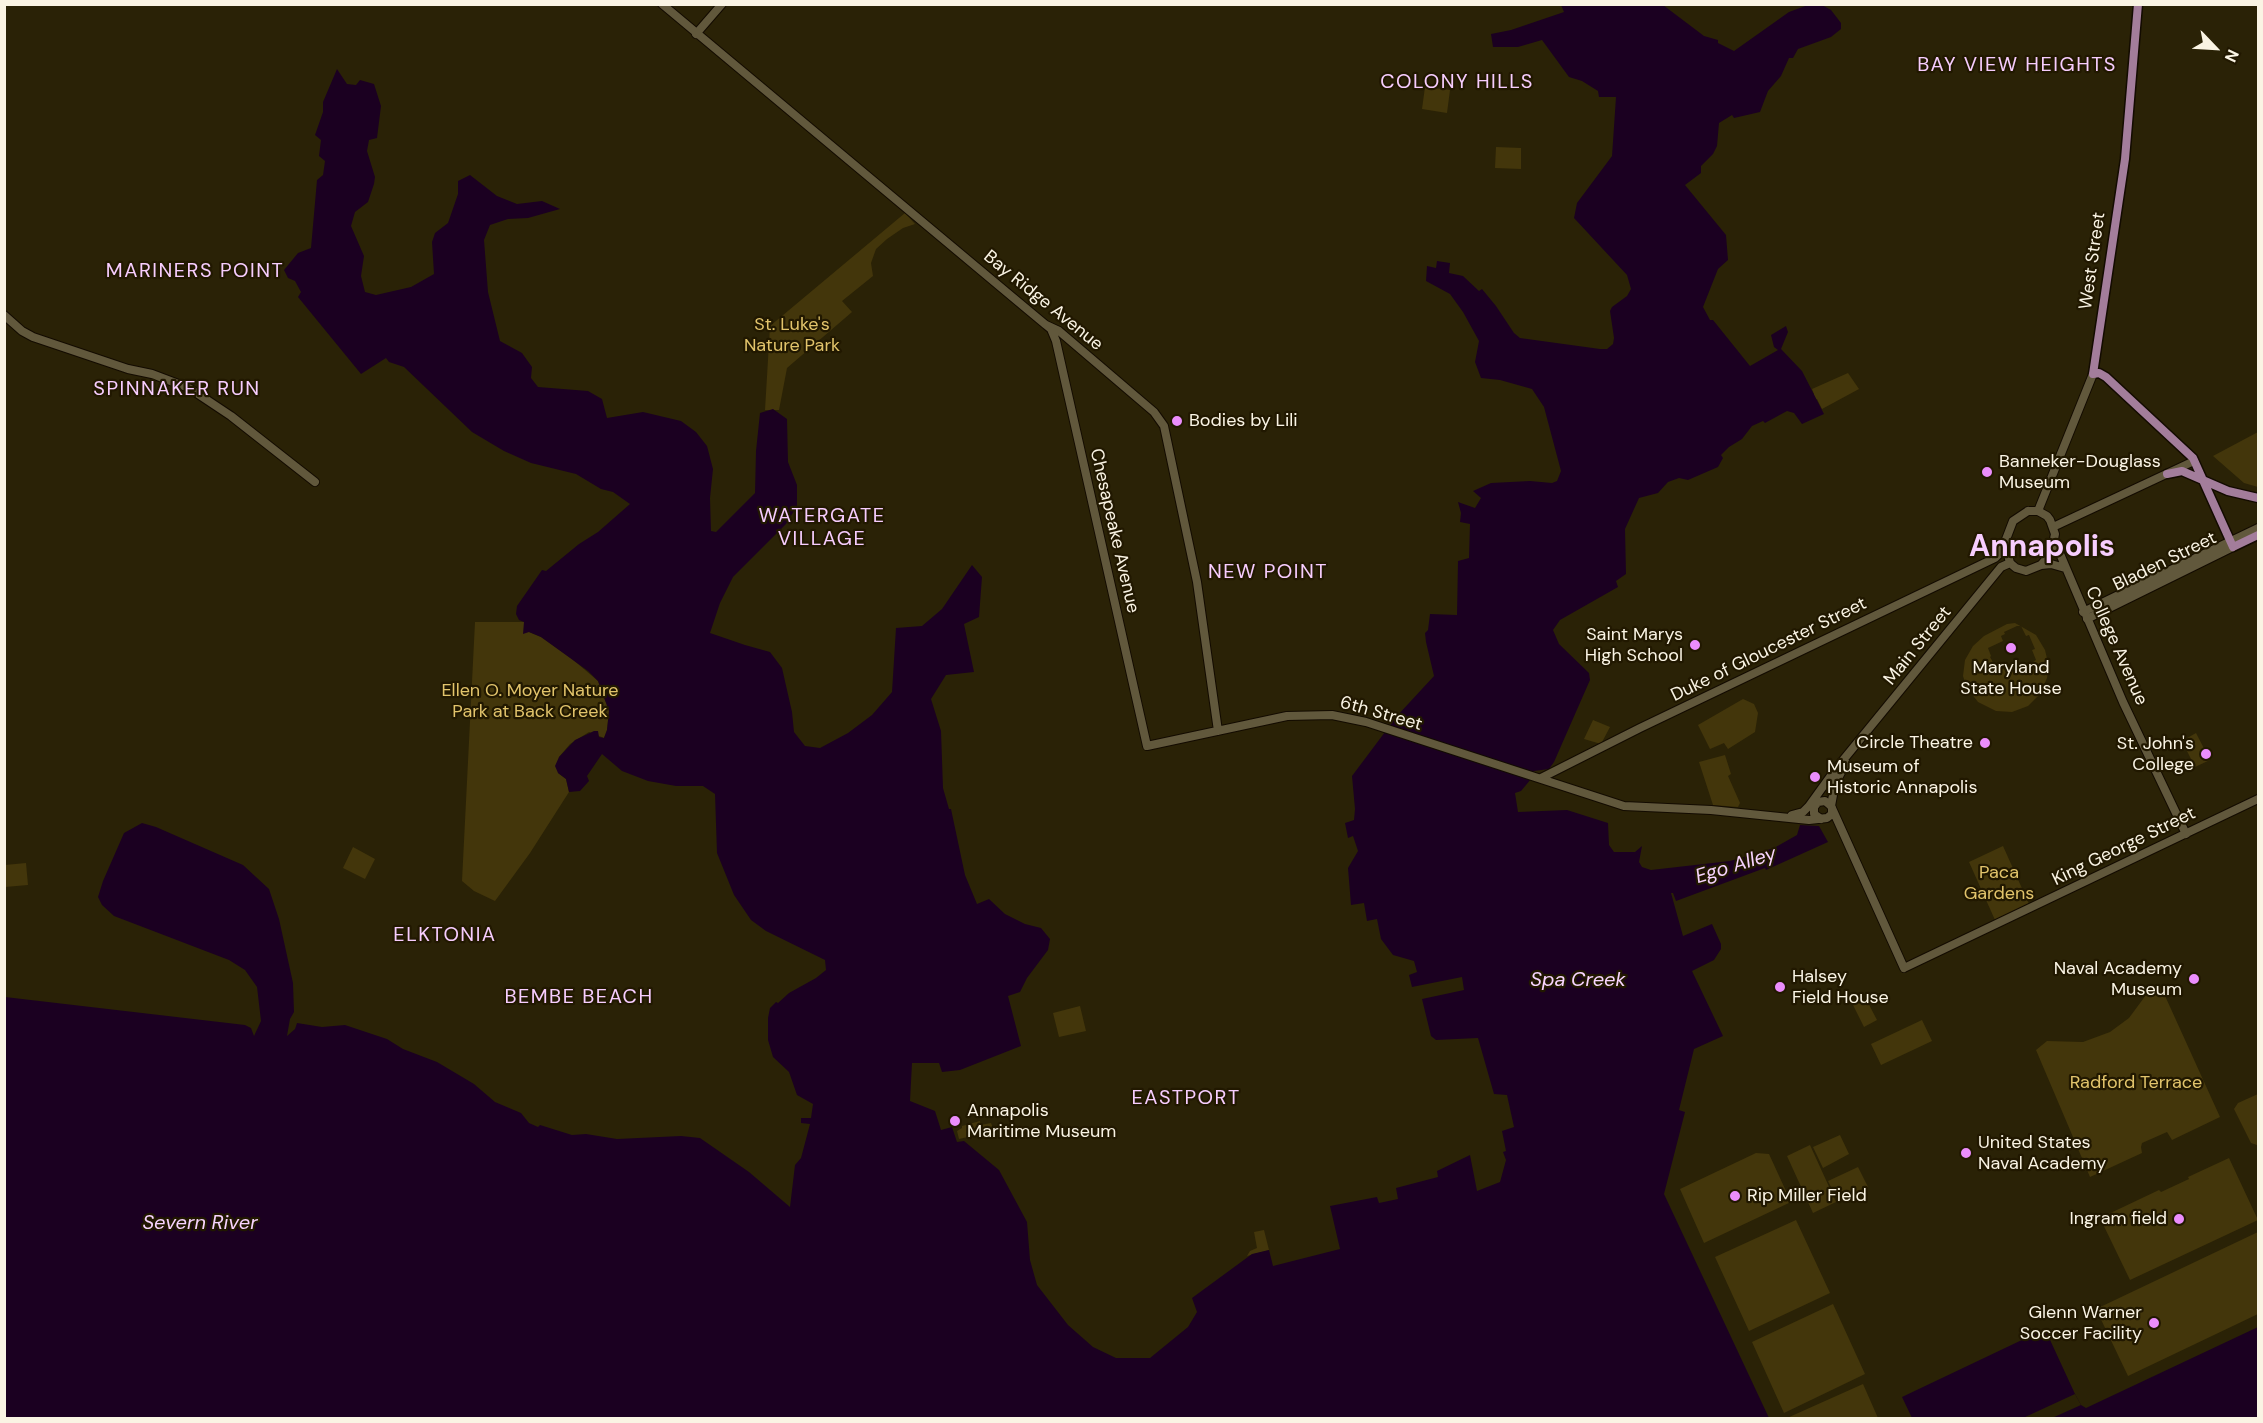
<!DOCTYPE html>
<html>
<head>
<meta charset="utf-8">
<style>
  body { margin:0 }
  #map { position:relative; width:2263px; height:1423px; overflow:hidden; background:#2a2206; font-family:"DM Sans",sans-serif }
  canvas { display:block }
  .frame { position:absolute; inset:0; border:6px solid #faf4e4; pointer-events:none }
  .north { position:absolute; left:2185px; top:18px; width:60px; height:60px; -webkit-text-stroke:4px #211800; paint-order:stroke; rotate:115deg; font-size:16px; font-weight:700; line-height:24px; text-align:center; color:#faf4e4 }
  .north::after { content:''; display:block; margin:auto; width:21px; height:27px; background:#faf4e4; clip-path:polygon(50% 0,100% 100%,50% 72%,0 100%) }
</style>
</head>
<body>
<div id="map">
<canvas width="2263" height="1423"></canvas>
<div class="frame"></div>
<div class="north">N</div>
</div>
<script>
const context = document.querySelector('canvas').getContext('2d');
context.lineJoin = 'round';
function paint(path, color) {
  context.fillStyle = color;
  context.fill(path, 'evenodd');
}
function shape(rows) {
  const path = new Path2D();
  for (const r of rows) {
    path.moveTo(r[0], r[1]);
    for (let i = 2; i < r.length; i += 2) path.lineTo(r[i], r[i + 1]);
  }
  return path;
}
function strokePath(path, color, width, dash) {
  context.strokeStyle = color;
  context.lineWidth = width;
  context.lineCap = dash ? 'butt' : 'round';
  context.setLineDash(dash || []);
  context.stroke(path);
}
function label(font, color, halo, rows, align = 'center') {
  context.font = font + ' "DM Sans",sans-serif';
  context.lineWidth = 4.5;
  context.setLineDash([]);
  context.textBaseline = 'middle';
  context.strokeStyle = halo;
  context.fillStyle = color;
  for (const [text, x, y, turn = 0] of rows) {
    context.save();
    context.translate(x, y);
    context.rotate((+turn || 0) * Math.PI / 180);
    context.textAlign = isNaN(turn) ? turn : align;
    if (halo) context.strokeText(text, 0, 0);
    context.fillText(text, 0, 0);
    context.restore();
  }
}
paint(shape([
  [1425,87,1450,90,1447,113,1422,109],
  [1496,147,1521,148,1521,169,1495,168],
  [905,213,915,224,903,228,887,239,876,249,871,263,873,276,842,301,852,312,787,368,779,410,765,410,770,326],
  [1848,373,1859,389,1822,409,1817,399,1814,400,1812,396,1814,394,1812,389],
  [2258,432,2258,487,2244,483,2213,456],
  [475,622,524,622,529,632,541,637,571,658,598,681,609,711,607,730,604,738,589,732,570,744,559,757,558,773,566,779,569,792,530,853,495,901,474,891,462,881],
  [2015,623,2036,635,2045,650,2049,667,2047,678,2040,694,2028,706,2012,712,1996,711,1978,702,1967,688,1963,676,1965,660,1973,646,1984,636,2007,624],
  [2017,626,2021,626,2026,636,2029,635,2035,649,2032,650,2036,660,2033,662,2034,664,2020,670,2019,668,2016,669,2014,664,1998,671,1990,657,1991,656,1988,648,2003,641,2001,636,2005,634,2004,632],
  [1743,699,1754,704,1758,713,1755,732,1728,749,1724,743,1710,749,1698,725],
  [1593,720,1610,727,1601,744,1584,739],
  [2196,733,2210,760,2195,767,2182,741],
  [1725,755,1731,774,1728,776,1740,803,1738,807,1713,805,1699,762],
  [2003,846,2029,904,1995,920,1969,862],
  [353,847,375,859,365,879,343,868],
  [26,863,28,885,5,887,5,865],
  [2161,987,2220,1117,2172,1140,2167,1132,2142,1143,2141,1147,2142,1153,2090,1177,2036,1050,2047,1041,2083,1042,2110,1032,2129,1018,2146,995],
  [1866,999,1877,1020,1864,1027,1853,1005],
  [1080,1006,1086,1031,1059,1037,1053,1013],
  [1922,1020,1932,1041,1881,1065,1871,1044],
  [2258,1094,2258,1144,2257,1145,2251,1143,2234,1109,2238,1103],
  [980,1121,981,1125,991,1123,993,1128,980,1131,981,1134,959,1139,957,1131,962,1128,962,1126],
  [1840,1135,1849,1154,1823,1168,1813,1147],
  [1810,1145,1836,1202,1813,1213,1787,1156],
  [1756,1153,1769,1154,1791,1202,1704,1243,1680,1189],
  [2229,1158,2258,1220,2130,1280,2100,1218,2159,1190,2161,1192,2189,1179,2188,1177],
  [1858,1167,1868,1187,1838,1201,1828,1181],
  [1796,1220,1830,1293,1749,1331,1715,1257],
  [1264,1230,1269,1250,1247,1256,1250,1251,1257,1248,1254,1232],
  [2258,1232,2258,1314,2128,1376,2096,1309],
  [1833,1304,1865,1374,1784,1413,1752,1342],
  [1863,1384,1878,1418,1787,1418]
]), '#43360b');
paint(shape([
  [1561,5,1663,5,1704,36,1718,40,1718,43,1734,51,1789,12,1808,5,1822,5,1831,10,1841,23,1841,29,1831,37,1798,49,1793,58,1789,58,1781,76,1768,91,1760,112,1734,118,1732,115,1719,123,1717,146,1713,154,1701,166,1701,173,1685,185,1726,235,1728,260,1718,269,1703,307,1710,320,1713,320,1750,366,1778,350,1774,347,1771,335,1786,326,1788,332,1781,349,1802,371,1824,414,1802,424,1794,413,1787,411,1765,423,1763,421,1752,426,1742,439,1729,447,1721,455,1723,458,1718,467,1688,480,1679,478,1668,482,1658,493,1639,498,1625,529,1626,574,1616,581,1618,587,1560,620,1553,630,1559,644,1589,673,1590,680,1554,762,1549,769,1534,771,1531,779,1521,791,1515,793,1518,812,1567,810,1608,823,1609,845,1614,852,1635,852,1642,846,1639,862,1642,867,1651,870,1730,861,1774,848,1797,835,1800,825,1819,826,1828,842,1766,870,1765,868,1676,901,1673,893,1671,893,1683,936,1712,924,1721,944,1721,949,1714,960,1692,971,1723,1036,1694,1049,1679,1110,1685,1112,1664,1194,1769,1418,5,1418,5,997,245,1025,251,1028,254,1036,261,1021,257,987,245,970,229,960,114,916,102,905,98,897,103,881,124,833,142,823,156,827,243,865,269,889,279,919,293,983,294,1012,290,1019,287,1036,295,1029,297,1023,322,1027,345,1025,387,1039,403,1049,437,1062,474,1084,495,1102,521,1113,529,1123,538,1127,540,1125,572,1135,586,1134,617,1139,681,1136,700,1138,749,1172,790,1207,795,1165,801,1158,810,1124,801,1123,801,1118,811,1118,813,1104,797,1095,789,1072,773,1057,768,1040,768,1018,770,1008,776,1002,778,1003,789,993,816,978,826,970,825,960,766,931,751,920,734,895,717,853,715,794,703,786,676,786,648,781,622,771,602,754,587,776,589,781,580,791,569,792,566,779,558,773,555,766,559,757,575,740,594,731,598,731,599,737,604,738,607,730,609,711,598,681,588,671,541,637,529,632,523,634,524,622,519,620,516,614,517,606,542,570,546,571,579,544,598,532,630,504,613,492,601,489,576,474,531,463,504,451,472,432,404,367,389,362,386,358,361,374,298,297,301,292,295,281,288,278,284,270,298,253,311,248,317,180,323,175,325,161,319,156,321,140,315,135,323,112,323,102,337,69,347,84,356,85,360,80,374,84,381,106,377,138,369,140,367,151,375,177,374,184,368,202,355,212,351,226,364,256,361,276,365,292,376,295,411,287,434,274,432,242,435,233,448,223,458,194,458,181,470,175,497,196,517,204,542,201,560,209,528,218,508,219,490,225,484,240,488,292,500,341,522,353,532,367,531,378,538,387,588,391,602,399,607,418,643,412,681,421,696,432,707,446,713,469,710,498,711,531,716,532,755,493,756,451,760,413,773,409,787,419,788,462,797,485,797,506,786,524,733,577,720,603,710,633,745,645,770,652,782,668,792,712,794,732,805,746,820,748,848,733,872,715,892,692,896,628,922,626,942,609,972,565,982,577,979,617,964,624,974,672,946,675,931,699,941,731,943,788,949,809,951,809,965,875,977,904,989,899,1005,914,1025,924,1041,928,1050,939,1048,950,1027,978,1020,992,1008,996,1021,1046,960,1070,942,1072,939,1063,912,1063,910,1101,935,1111,941,1130,952,1127,957,1142,964,1141,999,1170,1027,1222,1030,1260,1037,1285,1068,1325,1093,1347,1116,1358,1150,1358,1188,1327,1197,1312,1192,1298,1252,1254,1269,1250,1273,1266,1340,1249,1330,1206,1377,1197,1379,1203,1398,1199,1396,1188,1438,1177,1437,1171,1470,1155,1477,1191,1500,1182,1506,1160,1503,1152,1506,1151,1502,1131,1514,1127,1507,1095,1494,1094,1478,1038,1436,1040,1431,1036,1422,999,1464,990,1462,977,1412,987,1409,975,1417,972,1414,961,1393,955,1381,939,1377,919,1367,921,1364,903,1351,905,1348,868,1358,851,1353,836,1348,838,1345,823,1354,820,1355,809,1352,776,1397,716,1434,676,1426,642,1425,633,1428,630,1430,614,1457,615,1458,561,1469,558,1470,524,1460,522,1461,513,1458,502,1475,508,1481,498,1473,491,1491,483,1530,481,1552,483,1557,481,1561,471,1544,407,1532,389,1500,380,1481,378,1475,362,1479,341,1463,312,1450,294,1426,281,1427,266,1436,268,1437,261,1450,263,1449,273,1463,276,1479,291,1482,289,1496,306,1514,333,1520,338,1600,349,1607,349,1613,344,1614,338,1610,311,1612,307,1627,296,1631,289,1627,275,1574,218,1577,203,1612,156,1616,97,1599,97,1598,91,1582,81,1569,77,1542,40,1518,47,1493,47,1491,34,1511,30,1564,12],
  [2258,1327,2258,1418,1912,1418,1902,1397,2045,1329,2075,1394,2081,1405,2086,1408]
]), '#1b0021');
paint(shape([
  [2075,1394,2081,1405,2052,1418,2023,1418]
]), '#2a2206');
const secondary = shape([
  [662,4,1016,300,1046,325,1059,331,1154,412,1164,426,1197,582,1218,731],
  [696,34,722,4],
  [4,315,22,331,33,337,128,369,152,374,189,388,231,416,315,482],
  [1046,325,1051,329,1056,341,1147,746,1287,716,1332,715,1366,722,1624,806,1711,810,1809,820,1827,818,1832,814,1832,808],
  [2028,511,2038,511,2047,516,2050,520,2055,534,2052,549,2046,559,2041,565,2026,571,2016,568,2010,563,2005,542,2013,521,2028,511],
  [2038,511,2093,374],
  [2053,527,2194,461],
  [2055,542,2123,702,2186,834],
  [2041,565,2051,564,2065,568],
  [2083,612,2258,528],
  [2087,619,2233,547],
  [1541,778,1640,728,1995,558,2000,553,2005,542],
  [1831,806,1835,784,1846,763],
  [1792,815,1803,812,1809,806,1835,770,2001,567,2010,563],
  [1821,819,1814,814,1814,807,1818,802,1825,801,1831,806,1904,968,2258,799]
]);
const primary = shape([
  [2138,4,2125,159,2093,374,2099,373,2106,377,2193,458,2233,547,2258,535],
  [2167,474,2182,471,2228,491,2258,498]
]);
strokePath(secondary, '#130b00', 10);
strokePath(primary, '#130b00', 11);
strokePath(secondary, '#61583c', 8);
strokePath(primary, '#a37d9b', 8);
for (const [x, y, r, color] of [
  [1177,421,6,"#eb8dfc"],
  [1987,472,6,"#eb8dfc"],
  [1695,645,6,"#eb8dfc"],
  [2011,648,6,"#eb8dfc"],
  [1985,743,6,"#eb8dfc"],
  [2206,754,6,"#eb8dfc"],
  [1815,777,6,"#eb8dfc"],
  [2194,979,6,"#eb8dfc"],
  [1780,987,6,"#eb8dfc"],
  [955,1121,6,"#eb8dfc"],
  [1966,1153,6,"#eb8dfc"],
  [1735,1196,6,"#eb8dfc"],
  [2179,1219,6,"#eb8dfc"],
  [2154,1323,6,"#eb8dfc"]
]) {
  const dot = new Path2D();
  dot.arc(x, y, r, 0, 2 * Math.PI);
  context.fillStyle = color;
  context.fill(dot);
  strokePath(dot, '#211800', 2);
}
label('18px', '#faf4e4', '#211800', [
  ["West Street",2093,261,-82],
  ["Bay Ridge Avenue",1043,301,39],
  ["Chesapeake Avenue",1114,531,77],
  ["Bladen Street",2165,562,-26],
  ["Main Street",1918,646,-51],
  ["College Avenue",2116,646,66],
  ["Duke of Gloucester Street",1769,650,-26],
  ["6th Street",1381,714,16],
  ["King George Street",2124,847,-26]
]);
label('18px', '#e2c46b', '#211800', [
  ["St. Luke's",792,325],
  ["Nature Park",792,346],
  ["Ellen O. Moyer Nature",530,691],
  ["Park at Back Creek",530,712],
  ["Paca",1999,873],
  ["Gardens",1999,894],
  ["Radford Terrace",2136,1083]
]);
label('18px', '#faf4e4', '#211800', [
  ["Bodies by Lili",1189,421],
  ["Banneker-Douglass",1999,462],
  ["Museum",1999,483],
  ["Saint Marys",1683,635,"right"],
  ["High School",1683,656,"right"],
  ["Maryland",2011,668,"center"],
  ["State House",2011,689,"center"],
  ["Circle Theatre",1973,743,"right"],
  ["St. John's",2194,744,"right"],
  ["College",2194,765,"right"],
  ["Museum of",1827,767],
  ["Historic Annapolis",1827,788],
  ["Naval Academy",2182,969,"right"],
  ["Museum",2182,990,"right"],
  ["Halsey",1792,977],
  ["Field House",1792,998],
  ["Annapolis",967,1111],
  ["Maritime Museum",967,1132],
  ["United States",1978,1143],
  ["Naval Academy",1978,1164],
  ["Rip Miller Field",1747,1196],
  ["Ingram field",2167,1219,"right"],
  ["Glenn Warner",2142,1313,"right"],
  ["Soccer Facility",2142,1334,"right"]
], 'left');
context.letterSpacing = '1.5px';
label('20px', '#f7cdfe', '#211800', [
  ["BAY VIEW HEIGHTS",2017,66],
  ["COLONY HILLS",1457,83],
  ["MARINERS POINT",195,272],
  ["SPINNAKER RUN",177,390],
  ["WATERGATE",822,517],
  ["VILLAGE",822,540],
  ["NEW POINT",1268,573],
  ["ELKTONIA",445,936],
  ["BEMBE BEACH",579,998],
  ["EASTPORT",1186,1099]
]);
context.letterSpacing = '0px';
label('italic 20px', '#f8d4ff', '#211800', [
  ["Ego Alley",1736,866,-17],
  ["Spa Creek",1578,981],
  ["Severn River",200,1224]
]);
label('bold 30px', '#f7cdfe', '#211800', [
  ["Annapolis",2042,548]
]);
</script>
</body>
</html>
